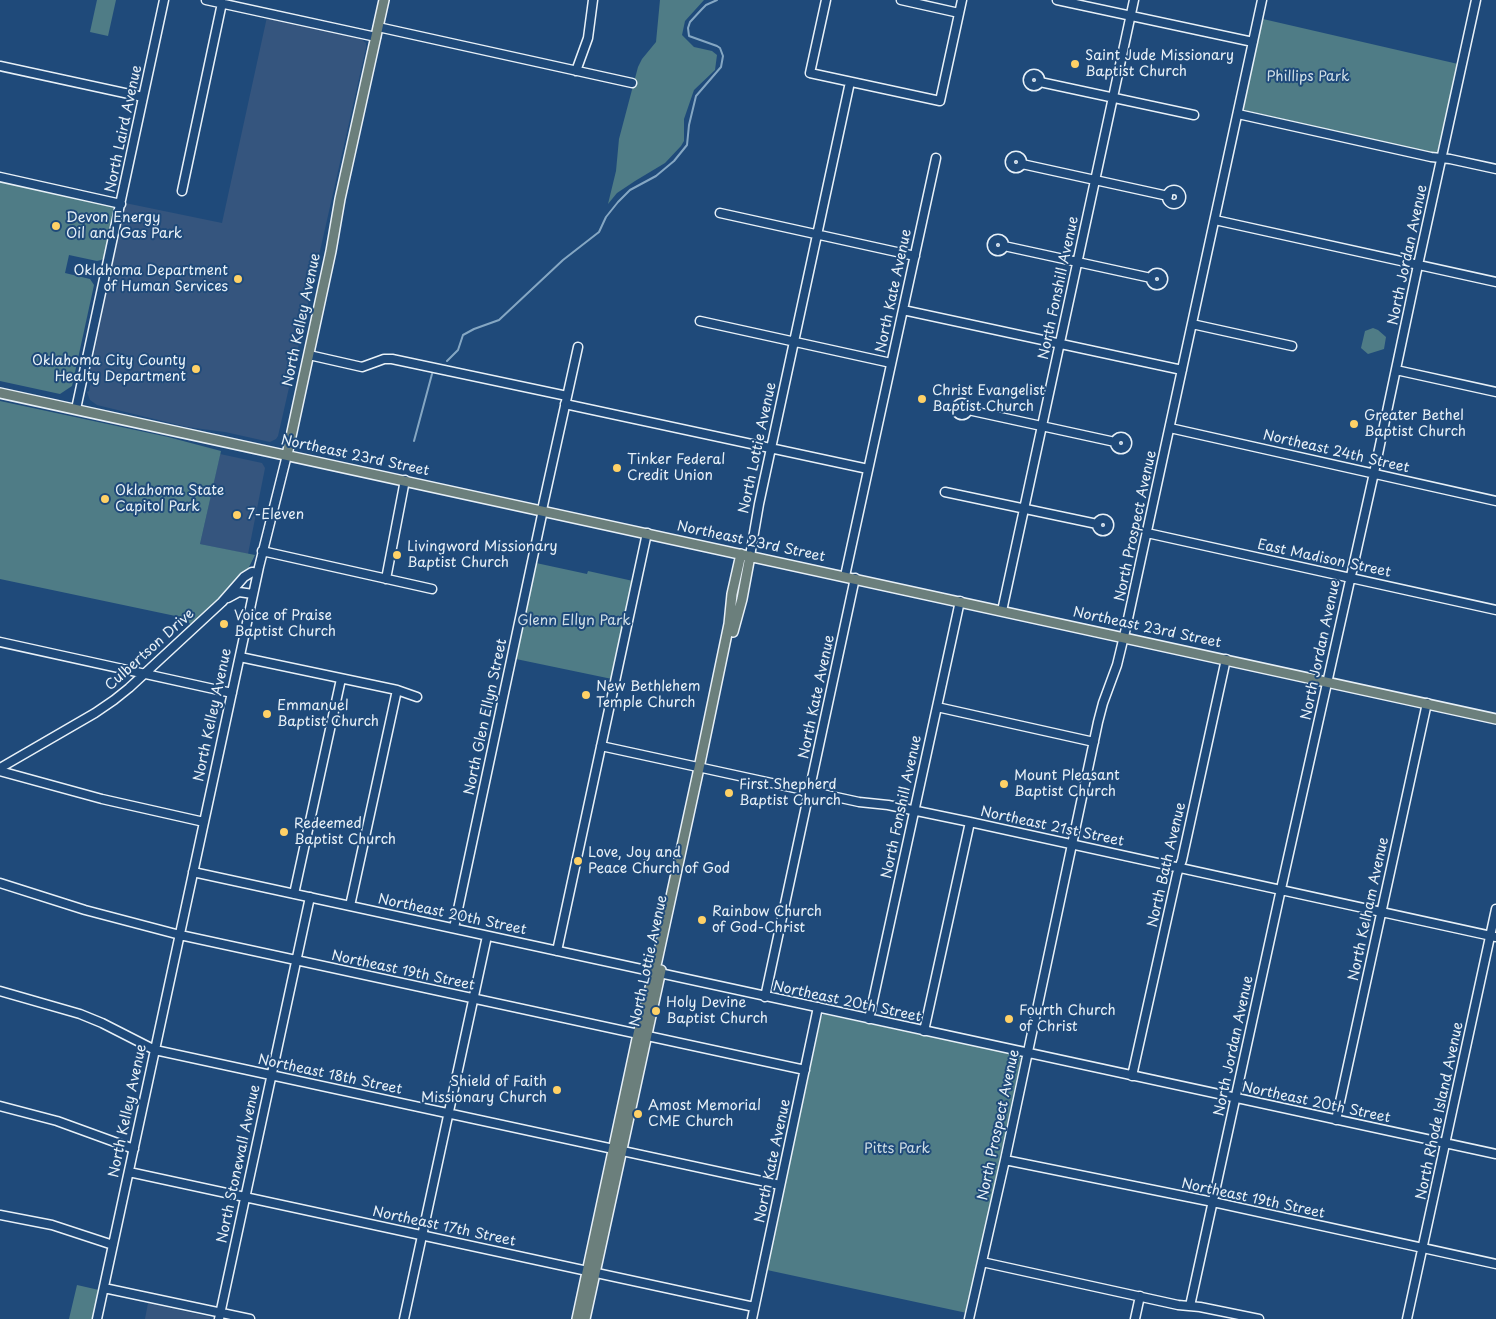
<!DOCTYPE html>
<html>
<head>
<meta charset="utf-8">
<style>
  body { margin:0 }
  canvas { display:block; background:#1f4a7a }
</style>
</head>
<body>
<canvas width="1496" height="1319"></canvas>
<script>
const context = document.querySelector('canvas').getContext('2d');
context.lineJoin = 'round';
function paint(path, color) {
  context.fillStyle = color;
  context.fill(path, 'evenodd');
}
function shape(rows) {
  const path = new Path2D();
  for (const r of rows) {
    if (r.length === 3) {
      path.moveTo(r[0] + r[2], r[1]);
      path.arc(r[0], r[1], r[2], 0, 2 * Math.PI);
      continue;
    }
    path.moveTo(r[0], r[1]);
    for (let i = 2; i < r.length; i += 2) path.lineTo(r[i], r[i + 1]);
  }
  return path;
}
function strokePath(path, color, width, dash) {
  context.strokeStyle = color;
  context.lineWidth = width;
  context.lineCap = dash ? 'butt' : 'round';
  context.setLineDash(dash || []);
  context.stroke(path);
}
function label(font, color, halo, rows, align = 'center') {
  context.font = font + ' "Playpen Sans",sans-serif';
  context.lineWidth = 4;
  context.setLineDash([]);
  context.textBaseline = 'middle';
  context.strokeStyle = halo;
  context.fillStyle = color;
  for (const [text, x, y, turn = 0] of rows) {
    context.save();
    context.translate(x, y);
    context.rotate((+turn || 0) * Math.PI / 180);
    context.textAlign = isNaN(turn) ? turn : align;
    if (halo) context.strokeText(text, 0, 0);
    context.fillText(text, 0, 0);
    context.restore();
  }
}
paint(shape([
  [267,17,358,37,366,43,366,48,278,436,276,439,270,442,225,432,187,427,97,405,90,400,87,392,89,391,91,381,89,378,125,203,222,223],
  [220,454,262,463,265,468,248,554,200,544],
  [148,1303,210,1317,210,1319,145,1319]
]), '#35557e');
paint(shape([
  [97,0,116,0,108,36,90,32],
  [660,0,704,0,685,21,682,35,694,47,712,51,717,55,715,70,694,90,684,119,684,141,681,146,665,163,635,181,617,193,608,204,616,171,619,139,638,67,642,59,656,42],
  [1263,19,1458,64,1440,147,1437,152,1432,153,1244,110,1243,108],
  [0,179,115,206,116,210,104,258,101,260,97,261,69,255,65,273,90,279,94,285,72,386,60,394,0,381],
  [1373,328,1378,330,1386,337,1384,349,1368,354,1361,348,1365,331],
  [0,401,168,437,221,451,200,544,255,555,249,567,235,584,191,625,185,618,0,579],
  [536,563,587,574,588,571,633,581,612,679,516,659],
  [823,1014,1016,1055,1021,1058,967,1313,767,1270,821,1018],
  [77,1285,99,1290,93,1319,69,1319]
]), '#4f7c86');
strokePath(shape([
  [447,361,458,350,463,335,474,329,499,320,563,260,599,232,606,217,618,202,630,190,656,176,674,161,687,145,689,125,696,96,721,67,723,56,720,48,717,46,689,36,688,28,690,22,702,9,706,5,717,0],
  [414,441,432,374]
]), '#85a7c3', 2);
const minor = shape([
  [206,0,376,37],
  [826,0,810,73,940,101,962,0],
  [901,0,959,13],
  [1057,0,1253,42],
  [378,27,632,83],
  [0,66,143,97],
  [576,71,588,38,593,0],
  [1034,80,6],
  [1040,82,1194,115],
  [1238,114,1431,157,1450,159,1496,169],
  [1016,162,6],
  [1022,164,1168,196],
  [0,177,121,204],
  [1174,197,7],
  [182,191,222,3],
  [720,213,915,256],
  [1215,220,1496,282],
  [998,245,6],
  [1004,246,1151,278],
  [1157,279,6],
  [903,310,1182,370],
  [700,321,891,363],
  [1192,324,1292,346],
  [309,355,362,367,384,359,392,359,567,396],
  [1396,370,1496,392],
  [962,409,6],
  [565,404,868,469],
  [76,409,164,0],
  [968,410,1115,442],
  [1170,428,1496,501],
  [1121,443,6],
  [945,492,1097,524],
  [542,510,578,347],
  [1103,525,6],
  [1147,533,1496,610],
  [262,551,432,589],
  [750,556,759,504,850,82],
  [845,576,936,158],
  [386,579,405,480],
  [228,598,239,592,253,594],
  [1002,611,1134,0],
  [0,642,232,693],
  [240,657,397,690,417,697],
  [937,707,1094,742],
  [601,746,859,802,888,805,970,822,1496,937],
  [0,768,95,713,114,700,129,688,222,602,244,577,252,572,257,573],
  [0,771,102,799,204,822],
  [193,872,1496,1154],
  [0,883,85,910,180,935,805,1070],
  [294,894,341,679],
  [350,906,397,690],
  [454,928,543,510],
  [557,951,647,533],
  [0,991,80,1014,102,1023,155,1050,780,1185],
  [765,997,855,578],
  [869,1019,960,601],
  [924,1031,970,822],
  [1132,1076,1177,874,1182,860,1226,659],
  [0,1106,57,1121,134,1149],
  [1336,1120,1427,703],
  [1005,1160,1213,1202,1496,1264],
  [129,1172,754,1307],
  [0,1215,52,1225,113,1245],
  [982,1262,1178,1305,1200,1307,1259,1319],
  [104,1288,250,1319],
  [1190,1306,1281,889,1374,473,1418,265,1476,0],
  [97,1319,259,567,287,455],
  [219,1319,310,897],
  [404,1319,487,936],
  [752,1319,818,1007],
  [969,1319,1005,1160,1098,722,1103,703,1117,665,1126,628,1262,0],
  [1135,1319,1140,1296],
  [1407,1319,1496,909]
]);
const major = shape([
  [0,393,1496,719],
  [287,455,331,251,340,199,384,0],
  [733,632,742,599,750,556],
  [577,1319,638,1034,657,961,699,768,729,624,732,594,741,554],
  [585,1319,661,970]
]);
strokePath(minor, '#e8f1f8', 11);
strokePath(major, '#e8f1f8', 12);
strokePath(minor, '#1f4a7a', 8);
strokePath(major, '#6b7f7c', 9);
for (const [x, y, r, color] of [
  [1075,64,5,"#ffd166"],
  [56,226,5,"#ffd166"],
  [238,279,5,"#ffd166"],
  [196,369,5,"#ffd166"],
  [922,399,5,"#ffd166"],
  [1354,424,5,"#ffd166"],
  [617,468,5,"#ffd166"],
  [105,499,5,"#ffd166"],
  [237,515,5,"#ffd166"],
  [397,555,5,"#ffd166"],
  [224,624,5,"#ffd166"],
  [586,695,5,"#ffd166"],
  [267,714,5,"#ffd166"],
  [1004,784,5,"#ffd166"],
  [729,793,5,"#ffd166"],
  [284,832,5,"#ffd166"],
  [578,861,5,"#ffd166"],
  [702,920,5,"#ffd166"],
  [656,1011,5,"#ffd166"],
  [1009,1019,5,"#ffd166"],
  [557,1090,5,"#ffd166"],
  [638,1114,5,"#ffd166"]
]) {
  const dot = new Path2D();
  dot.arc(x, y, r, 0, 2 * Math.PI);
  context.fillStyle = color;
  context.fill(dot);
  strokePath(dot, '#1f4a7a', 2);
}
label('14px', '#e8f1f8', '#1f4a7a', [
  ["Saint Jude Missionary",1085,56],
  ["Baptist Church",1085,72],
  ["Devon Energy",66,218],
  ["Oil and Gas Park",66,234],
  ["Oklahoma Department",228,271,"right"],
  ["of Human Services",228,287,"right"],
  ["Oklahoma City County",186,361,"right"],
  ["Healty Department",186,377,"right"],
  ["Christ Evangelist",932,391],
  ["Baptist Church",932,407],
  ["Greater Bethel",1364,416],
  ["Baptist Church",1364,432],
  ["Tinker Federal",627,460],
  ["Credit Union",627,476],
  ["Oklahoma State",115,491],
  ["Capitol Park",115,507],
  ["7-Eleven",247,515],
  ["Livingword Missionary",407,547],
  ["Baptist Church",407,563],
  ["Voice of Praise",234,616],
  ["Baptist Church",234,632],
  ["New Bethlehem",596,687],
  ["Temple Church",596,703],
  ["Emmanuel",277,706],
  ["Baptist Church",277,722],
  ["Mount Pleasant",1014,776],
  ["Baptist Church",1014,792],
  ["First Shepherd",739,785],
  ["Baptist Church",739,801],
  ["Redeemed",294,824],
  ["Baptist Church",294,840],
  ["Love, Joy and",588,853],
  ["Peace Church of God",588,869],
  ["Rainbow Church",712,912],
  ["of God-Christ",712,928],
  ["Holy Devine",666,1003],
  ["Baptist Church",666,1019],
  ["Fourth Church",1019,1011],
  ["of Christ",1019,1027],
  ["Shield of Faith",547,1082,"right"],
  ["Missionary Church",547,1098,"right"],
  ["Amost Memorial",648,1106],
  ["CME Church",648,1122]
], 'left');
label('14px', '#d1dfe7', '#1f4a7a', [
  ["Phillips Park",1308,77],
  ["Glenn Ellyn Park",574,621],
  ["Pitts Park",897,1149]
]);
label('14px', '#e8f1f8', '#1f4a7a', [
  ["North Laird Avenue",124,129,-78],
  ["North Jordan Avenue",1408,255,-78],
  ["North Fonshill Avenue",1059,288,-78],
  ["North Kate Avenue",894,291,-78],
  ["North Kelley Avenue",302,320,-78],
  ["North Lottie Avenue",758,448,-78],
  ["Northeast 24th Street",1336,452,13],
  ["Northeast 23rd Street",355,456,12],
  ["North Prospect Avenue",1136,526,-78],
  ["Northeast 23rd Street",751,542,12],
  ["East Madison Street",1324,559,12],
  ["Northeast 23rd Street",1147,628,12],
  ["Culbertson Drive",150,650,-42],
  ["North Jordan Avenue",1321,650,-78],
  ["North Kate Avenue",817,697,-78],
  ["North Kelley Avenue",213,715,-78],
  ["North Glen Ellyn Street",486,717,-78],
  ["North Fonshill Avenue",902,807,-78],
  ["Northeast 21st Street",1052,827,12],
  ["North Bath Avenue",1167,865,-77],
  ["North Kelham Avenue",1369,909,-78],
  ["Northeast 20th Street",452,915,12],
  ["North Lottie Avenue",649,961,-78],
  ["Northeast 19th Street",403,971,12],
  ["Northeast 20th Street",847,1002,12],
  ["North Jordan Avenue",1234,1046,-78],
  ["Northeast 18th Street",330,1075,12],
  ["Northeast 20th Street",1316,1103,12],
  ["North Kelley Avenue",128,1111,-78],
  ["North Rhode Island Avenue",1440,1111,-78],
  ["North Prospect Avenue",999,1125,-78],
  ["North Kate Avenue",773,1161,-78],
  ["North Stonewall Avenue",239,1164,-78],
  ["Northeast 19th Street",1253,1199,12],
  ["Northeast 17th Street",444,1227,12]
]);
</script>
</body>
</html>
